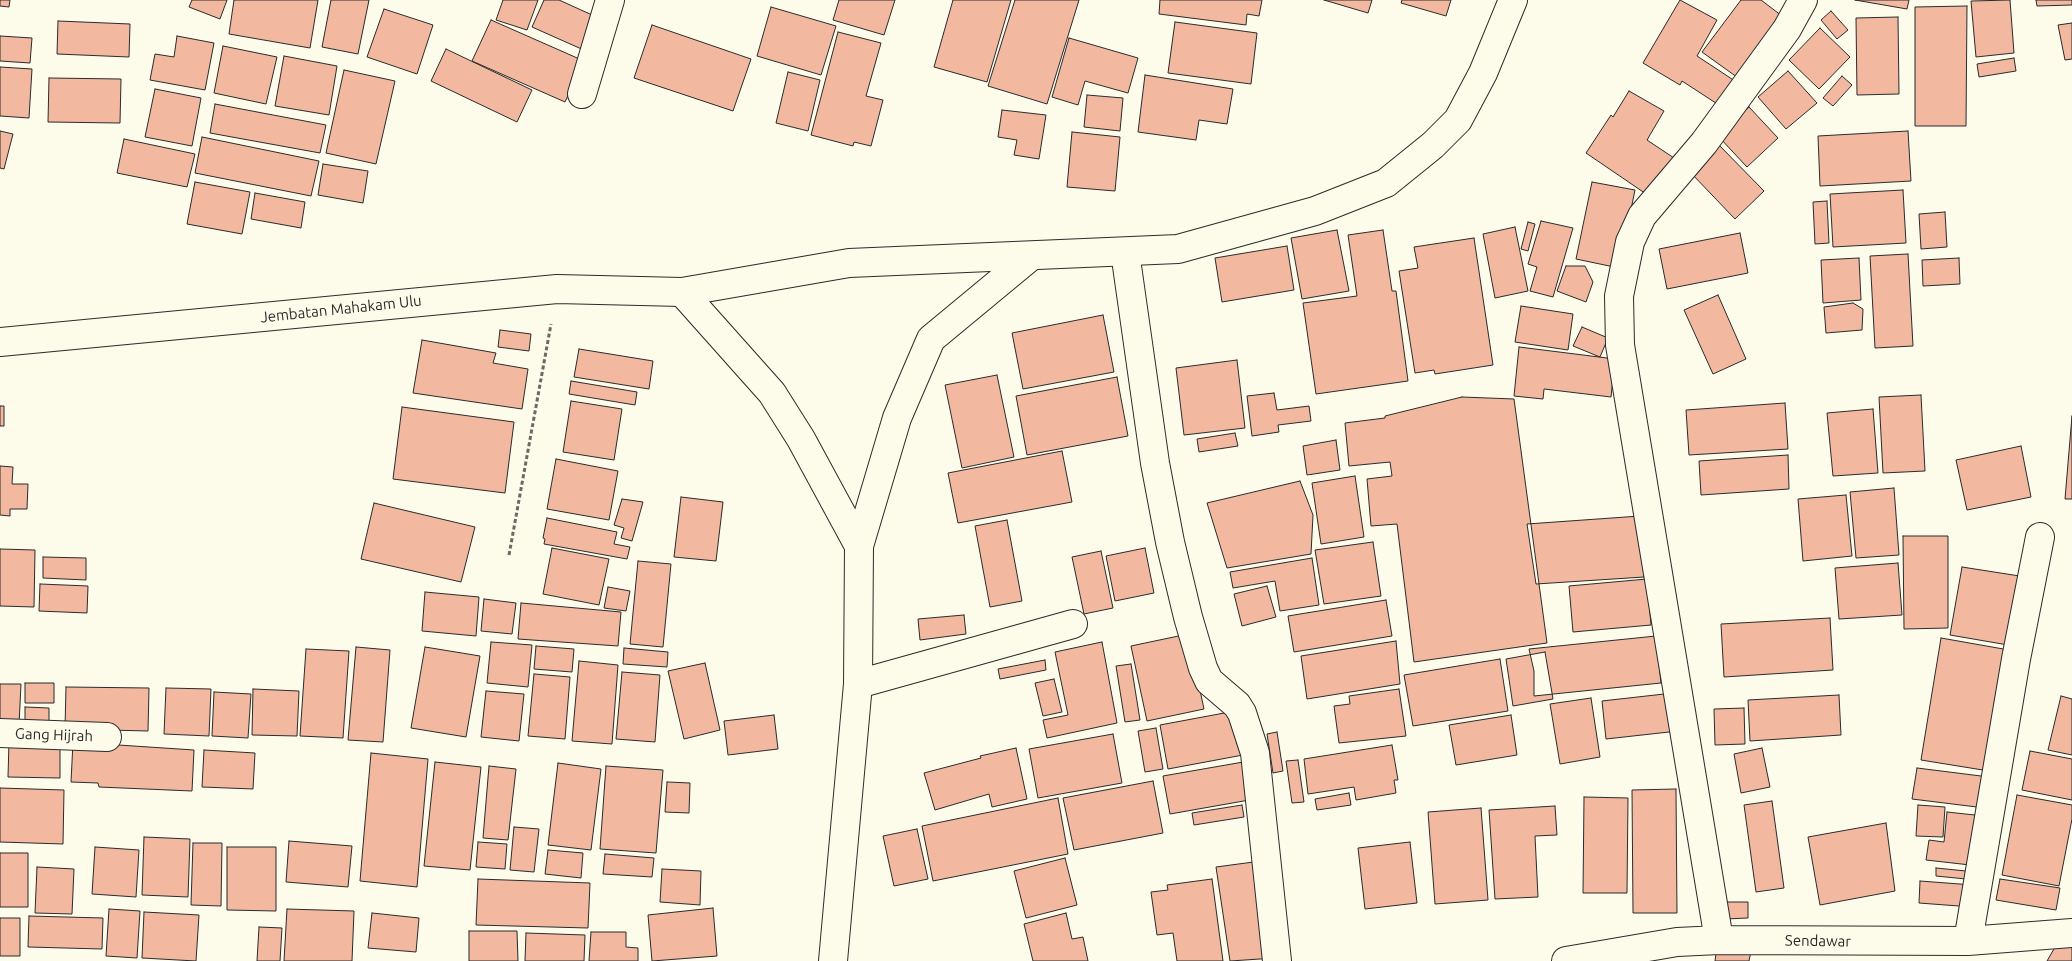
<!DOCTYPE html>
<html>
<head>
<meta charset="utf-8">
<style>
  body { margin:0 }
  canvas { display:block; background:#fdfbea }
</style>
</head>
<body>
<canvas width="2072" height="961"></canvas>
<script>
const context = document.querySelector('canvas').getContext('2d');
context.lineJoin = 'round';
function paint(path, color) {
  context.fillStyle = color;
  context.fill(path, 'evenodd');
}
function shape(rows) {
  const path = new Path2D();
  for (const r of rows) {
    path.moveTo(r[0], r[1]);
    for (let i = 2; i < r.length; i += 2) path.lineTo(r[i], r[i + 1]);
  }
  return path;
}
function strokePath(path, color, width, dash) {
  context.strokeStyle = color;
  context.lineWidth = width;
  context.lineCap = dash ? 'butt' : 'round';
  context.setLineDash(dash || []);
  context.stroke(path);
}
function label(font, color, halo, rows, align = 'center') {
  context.font = font + ' Ubuntu,sans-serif';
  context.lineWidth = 4;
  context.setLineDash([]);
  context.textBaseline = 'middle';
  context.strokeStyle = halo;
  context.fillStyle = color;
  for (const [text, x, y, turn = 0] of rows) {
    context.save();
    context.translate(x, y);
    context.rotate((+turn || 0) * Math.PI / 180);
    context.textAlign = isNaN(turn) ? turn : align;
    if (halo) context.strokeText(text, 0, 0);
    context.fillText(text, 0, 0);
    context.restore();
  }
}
const building = shape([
  [0,0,10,0,9,7,0,6,0,0],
  [192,0,227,0,220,19,189,7,192,0],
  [234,0,318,0,310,48,229,34,234,0],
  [331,0,369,0,358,54,322,47,331,0],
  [503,0,538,0,527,30,496,20,503,0],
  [544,0,559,0,601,19,586,51,532,27,544,0],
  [839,0,895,0,884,35,833,20,839,0],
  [953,0,1011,0,987,82,934,67,953,0],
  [1015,0,1079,0,1047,104,988,86,1015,0],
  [1160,0,1262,0,1259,16,1247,14,1246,25,1159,14,1160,0],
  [1324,0,1372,0,1368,13,1324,0],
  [1402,0,1451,0,1446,16,1401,3,1402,0],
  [1680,0,1717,20,1697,56,1741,85,1725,109,1682,81,1680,85,1643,63,1680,0],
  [1741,0,1761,0,1786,19,1741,80,1702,52,1741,0],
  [1855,0,1909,0,1907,9,1855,0],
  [2010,0,2014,53,1976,57,1971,1,2010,0],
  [2036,0,2072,0,2072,5,2037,6,2036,0],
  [1967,6,1966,126,1915,126,1915,7,1967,6],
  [771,7,836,26,821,75,757,56,771,7],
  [384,9,433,25,417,74,367,57,384,9],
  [1831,11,1848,30,1837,39,1821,20,1831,11],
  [1898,17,1899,94,1857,95,1856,18,1898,17],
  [491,20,584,61,565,102,472,61,491,20],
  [58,21,130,24,129,57,57,54,58,21],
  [1175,22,1257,33,1251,84,1168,73,1175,22],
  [2072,23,2072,59,2065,60,2058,25,2072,23],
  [652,25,751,59,733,111,634,78,652,25],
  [1820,28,1850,57,1819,89,1789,60,1820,28],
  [838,32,881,43,866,96,883,100,871,146,854,142,853,146,811,135,838,32],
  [0,36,32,38,30,63,0,61,0,36],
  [177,36,214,43,205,90,150,80,155,54,174,57,177,36],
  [1069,38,1138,58,1128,93,1085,81,1078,105,1052,97,1069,38],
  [223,46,277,57,266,104,214,93,223,46],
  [446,49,532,90,517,122,431,81,446,49],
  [284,56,337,66,329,115,275,106,284,56],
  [2014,58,2016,71,1979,77,1977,64,2014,58],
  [0,67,32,69,29,118,0,116,0,67],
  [344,70,395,81,376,164,326,153,344,70],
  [1788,71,1817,103,1786,129,1758,97,1788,71],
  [788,72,820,80,808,131,776,123,788,72],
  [1145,75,1233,89,1227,124,1199,120,1196,140,1138,132,1145,75],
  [1842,76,1852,85,1833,106,1823,98,1842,76],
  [49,78,121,79,120,123,48,122,49,78],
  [155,89,201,98,192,146,145,137,155,89],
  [1629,91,1664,111,1647,140,1677,160,1652,198,1586,153,1611,115,1613,117,1629,91],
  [1087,95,1123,98,1120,131,1084,127,1087,95],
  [215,104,326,125,320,153,210,133,215,104],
  [1749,107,1778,138,1747,167,1718,136,1749,107],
  [1002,110,1046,115,1039,159,1014,155,1017,140,998,137,1002,110],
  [0,131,13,134,4,169,0,168,0,131],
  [1908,131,1911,181,1820,186,1818,136,1908,131],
  [1072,132,1120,137,1115,191,1067,187,1072,132],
  [202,137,319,161,311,196,195,173,202,137],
  [124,139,195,154,187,187,117,173,124,139],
  [1718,144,1764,191,1735,219,1690,172,1718,144],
  [323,164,368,171,363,203,318,195,323,164],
  [195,182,250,192,242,234,187,224,195,182],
  [1592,182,1635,190,1619,268,1576,259,1592,182],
  [1903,190,1906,243,1833,247,1830,194,1903,190],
  [255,193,305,202,301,228,251,219,255,193],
  [1827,201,1829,243,1815,244,1813,202,1827,201],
  [1945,212,1947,247,1921,249,1919,214,1945,212],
  [1541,221,1573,228,1553,297,1530,291,1537,267,1528,264,1541,221],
  [1528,222,1535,224,1528,251,1521,249,1528,222],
  [1515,227,1528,291,1495,298,1483,234,1515,227],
  [1337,230,1349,291,1302,299,1291,238,1337,230],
  [1383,230,1392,291,1396,291,1408,381,1316,394,1303,303,1357,296,1348,235,1383,230],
  [1740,233,1748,273,1667,289,1659,249,1740,233],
  [1474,238,1493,365,1435,374,1434,370,1415,373,1399,271,1418,268,1414,247,1474,238],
  [1287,246,1294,290,1222,302,1215,258,1287,246],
  [1908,254,1913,346,1875,348,1870,256,1908,254],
  [1859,258,1861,300,1823,303,1821,260,1859,258],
  [1959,258,1960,284,1923,286,1922,260,1959,258],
  [1566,266,1585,266,1593,282,1586,302,1557,291,1566,266],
  [1718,295,1746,359,1713,374,1684,310,1718,295],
  [1853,303,1863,309,1862,330,1826,333,1824,307,1853,303],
  [1521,306,1573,314,1568,350,1515,342,1521,306],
  [1103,315,1114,372,1023,389,1012,333,1103,315],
  [1582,327,1608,338,1600,357,1573,346,1582,327],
  [500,330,531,334,529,351,498,347,500,330],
  [422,340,496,353,493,363,528,369,522,409,413,393,422,340],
  [1519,347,1615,359,1611,397,1544,389,1543,399,1514,396,1519,347],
  [579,349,653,361,649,389,574,377,579,349],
  [1237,360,1245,428,1184,435,1176,368,1237,360],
  [997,375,1014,457,962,468,945,385,997,375],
  [1117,377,1128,436,1027,455,1016,396,1117,377],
  [571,381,637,392,635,405,569,394,571,381],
  [1274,393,1277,410,1309,406,1311,421,1278,425,1279,432,1252,436,1247,396,1274,393],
  [1921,395,1925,471,1883,473,1879,397,1921,395],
  [1462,397,1514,399,1547,643,1414,662,1397,524,1371,526,1367,479,1392,476,1390,462,1349,466,1345,423,1385,418,1385,416,1462,397],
  [571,401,622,409,614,460,563,452,571,401],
  [1785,403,1788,449,1689,455,1686,410,1785,403],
  [0,406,4,406,4,426,0,426,0,406],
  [402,407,514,422,505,493,393,479,402,407],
  [1873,409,1878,473,1833,476,1827,413,1873,409],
  [2072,416,2072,499,2065,499,2072,416],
  [1235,433,1238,446,1199,452,1197,439,1235,433],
  [1336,440,1340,470,1307,475,1303,446,1336,440],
  [2021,446,2031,497,1967,510,1956,460,2021,446],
  [1062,451,1072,502,958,523,948,473,1062,451],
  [1788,455,1789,489,1701,495,1699,461,1788,455],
  [556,459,618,471,609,520,547,509,556,459],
  [0,466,13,467,12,484,28,484,27,509,10,509,10,516,0,515,0,466],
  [1355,476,1364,537,1321,544,1312,483,1355,476],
  [1300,481,1313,515,1311,554,1227,568,1207,503,1300,481],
  [1894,488,1899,555,1856,558,1850,492,1894,488],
  [1846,495,1852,556,1803,561,1798,499,1846,495],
  [681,497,723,502,716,561,674,557,681,497],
  [622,499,643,502,632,541,621,538,624,528,614,525,622,499],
  [374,503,475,527,461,582,361,559,374,503],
  [1640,516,1644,577,1536,584,1527,524,1640,516],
  [547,518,617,532,614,544,630,547,627,559,544,544,545,539,543,538,547,518],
  [1007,520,1022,601,990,607,975,526,1007,520],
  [1903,536,1948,536,1948,628,1904,629,1903,536],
  [1373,542,1381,596,1324,604,1315,550,1373,542],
  [552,548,609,559,599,605,543,594,552,548],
  [1145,548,1154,593,1115,601,1106,556,1145,548],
  [0,549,35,550,34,607,0,606,0,549],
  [1101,551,1113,608,1084,614,1072,557,1101,551],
  [43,557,86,558,86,580,43,578,43,557],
  [1312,558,1319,605,1280,611,1275,581,1233,588,1230,572,1312,558],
  [638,561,671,564,663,647,630,644,638,561],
  [1898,563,1902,615,1839,619,1835,568,1898,563],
  [1962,567,2026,577,2014,646,1950,635,1962,567],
  [1647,579,1651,625,1573,632,1569,586,1647,579],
  [40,584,88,586,87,613,39,611,40,584],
  [1267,586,1276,617,1242,626,1234,594,1267,586],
  [608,587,630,591,626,611,604,608,608,587],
  [425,592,479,597,476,636,422,631,425,592],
  [484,599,516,603,512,634,481,631,484,599],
  [1386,600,1392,636,1294,652,1288,616,1386,600],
  [521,603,621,612,618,646,518,639,521,603],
  [964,615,966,634,920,640,918,619,964,615],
  [1830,618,1833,670,1724,677,1721,624,1830,618],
  [1188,634,1204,709,1147,721,1131,646,1188,634],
  [1656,636,1661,683,1534,696,1534,671,1529,649,1656,636],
  [1941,638,2009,650,1989,771,1921,760,1941,638],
  [1396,641,1400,684,1307,699,1301,656,1396,641],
  [491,642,532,645,528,687,487,683,491,642],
  [1102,642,1117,723,1047,738,1043,720,1068,715,1055,652,1102,642],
  [536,646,574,649,572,672,534,669,536,646],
  [356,647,390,650,383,742,348,740,356,647],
  [425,647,480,656,466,737,411,728,425,647],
  [624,648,668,652,667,667,623,664,624,648],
  [306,649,349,651,343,738,300,736,306,649],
  [1545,652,1553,699,1513,706,1506,659,1545,652],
  [1500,659,1508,711,1413,726,1404,675,1500,659],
  [1045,660,1046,670,1000,679,998,669,1045,660],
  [579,661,618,665,612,744,572,741,579,661],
  [705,663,720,730,684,739,668,671,705,663],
  [1131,664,1140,720,1125,722,1116,666,1131,664],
  [622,672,660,675,655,742,616,739,622,672],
  [534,674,570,677,565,739,528,736,534,674],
  [1054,679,1062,712,1043,716,1035,683,1054,679],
  [25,683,54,683,54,703,25,703,25,683],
  [0,684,21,684,19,725,0,724,0,684],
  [66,687,149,688,148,731,65,729,66,687],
  [166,688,211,689,209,736,164,734,166,688],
  [253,689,299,691,297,736,252,735,253,689],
  [1399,689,1406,736,1339,743,1334,706,1350,704,1349,696,1399,689],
  [486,691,524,694,519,741,481,737,486,691],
  [214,692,251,694,248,738,212,736,214,692],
  [1673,693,1678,731,1606,739,1602,701,1673,693],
  [1839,695,1841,735,1750,741,1748,700,1839,695],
  [2061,696,2072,699,2072,755,2048,750,2061,696],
  [1591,698,1600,757,1560,764,1550,704,1591,698],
  [25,707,49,708,49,727,25,726,25,707],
  [1744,708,1745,744,1715,745,1714,709,1744,708],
  [1235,711,1243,755,1168,769,1160,725,1235,711],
  [774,715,778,749,728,755,724,721,774,715],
  [1511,715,1517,755,1456,765,1449,725,1511,715],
  [1156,728,1163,769,1145,772,1138,731,1156,728],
  [1277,732,1283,771,1273,773,1267,734,1277,732],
  [1113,734,1122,783,1038,798,1029,749,1113,734],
  [9,742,60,742,60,778,8,777,9,742],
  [73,742,194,750,192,791,99,787,98,783,71,782,73,742],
  [1392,745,1398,780,1394,780,1396,793,1356,800,1354,787,1308,794,1304,759,1392,745],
  [1016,748,1027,799,992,807,989,794,935,810,924,773,981,758,980,756,1016,748],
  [1762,748,1770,787,1741,793,1734,754,1762,748],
  [204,750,255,753,253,789,202,787,204,750],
  [2030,751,2072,759,2072,800,2022,790,2030,751],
  [371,753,428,759,417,887,360,881,371,753],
  [1298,760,1304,802,1292,803,1286,761,1298,760],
  [1249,761,1255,799,1170,814,1163,776,1249,761],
  [435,762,481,767,470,870,424,866,435,762],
  [558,763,601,769,591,850,548,845,558,763],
  [489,766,516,769,508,840,483,838,489,766],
  [606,766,663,770,656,853,600,849,606,766],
  [1917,768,1989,777,1985,808,1912,799,1917,768],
  [1153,781,1163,833,1074,850,1063,798,1153,781],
  [667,782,690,783,689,813,665,812,667,782],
  [0,788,64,790,63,844,0,842,0,788],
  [1676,789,1677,913,1633,913,1632,790,1676,789],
  [1349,793,1351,805,1317,810,1315,799,1349,793],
  [2017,795,2072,805,2072,819,2059,886,2002,875,2017,795],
  [1584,797,1628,798,1627,893,1583,893,1584,797],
  [1058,798,1068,854,933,881,922,826,1058,798],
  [1772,801,1784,888,1756,892,1744,805,1772,801],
  [1242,805,1244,817,1194,825,1192,813,1242,805],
  [1918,805,1945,807,1943,837,1916,836,1918,805],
  [1555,806,1557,835,1535,836,1538,897,1495,899,1489,810,1555,806],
  [1481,808,1488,900,1435,904,1428,812,1481,808],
  [1947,812,1984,816,1979,866,1926,860,1929,840,1944,842,1947,812],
  [1886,823,1895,891,1820,905,1808,837,1886,823],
  [514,827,539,829,534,872,510,870,514,827],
  [917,829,928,879,894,886,883,836,917,829],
  [144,837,190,839,188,897,142,895,144,837],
  [289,841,352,846,348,887,286,882,289,841],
  [478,842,507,844,505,869,476,867,478,842],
  [1410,842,1417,903,1365,909,1358,848,1410,842],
  [193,843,222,843,221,906,191,905,193,843],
  [95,847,139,850,136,897,92,894,95,847],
  [227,847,276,847,276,911,227,910,227,847],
  [548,850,583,853,581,878,545,874,548,850],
  [0,853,28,853,28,907,0,907,0,853],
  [605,854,654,858,652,877,603,874,605,854],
  [1065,858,1077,905,1026,918,1014,871,1065,858],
  [1261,861,1275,958,1230,961,1216,867,1261,861],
  [37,867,74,869,72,914,35,913,37,867],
  [1936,868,1976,872,1976,880,1936,876,1936,868],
  [662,869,701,871,700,905,660,902,662,869],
  [478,879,590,883,588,928,476,925,478,879],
  [1212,879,1223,961,1177,961,1173,933,1157,935,1151,892,1168,890,1167,885,1212,879],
  [2000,879,2060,888,2056,910,1996,900,2000,879],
  [1920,881,1973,885,1972,907,1919,903,1920,881],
  [1724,902,1748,902,1748,918,1725,919,1724,902],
  [713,908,717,956,652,961,648,915,713,908],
  [109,909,140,911,137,958,106,956,109,909],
  [287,909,354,911,352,961,284,961,287,909],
  [144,912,199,915,196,961,142,958,144,912],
  [372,913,419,918,416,952,368,948,372,913],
  [1066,913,1072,939,1083,937,1088,961,1033,961,1024,924,1066,913],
  [29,916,103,918,102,949,28,947,29,916],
  [0,918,20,918,20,956,0,956,0,918],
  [259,927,282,928,280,961,257,961,259,927],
  [469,931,517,931,518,961,469,961,469,931],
  [591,932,626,932,626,947,638,948,638,961,589,961,591,932],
  [526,933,585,935,584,961,525,961,526,933],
  [2062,935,2072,941,2072,961,2047,961,2062,935],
  [1717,946,1751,951,1749,961,1715,961,1717,946]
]);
paint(building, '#f2b8a0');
strokePath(building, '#2b2b2b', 1);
const minor = shape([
  [582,94,610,0],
  [1125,252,1155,463,1170,542,1188,617,1203,668,1209,681,1237,705,1242,713,1255,753,1277,961],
  [682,292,772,393,801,439,859,546],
  [858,684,1073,624],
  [0,733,107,737],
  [1719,940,1620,345,1619,296,1630,242,1642,216,1704,143,1787,29,1803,0],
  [1968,941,2016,659,2040,537],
  [833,961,858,684,859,546,897,418,931,339,1030,257],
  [1566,961,1677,942,1719,940,1968,941,2072,933]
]);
const secondary = shape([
  [0,342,557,289,682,292,849,263,1178,249,1315,211,1386,183,1433,145,1458,120,1483,73,1513,0]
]);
strokePath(minor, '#2b2b2b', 30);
strokePath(secondary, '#2b2b2b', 30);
strokePath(shape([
  [509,555,551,324]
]), '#6a6964', 3, [4, 2.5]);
strokePath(minor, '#fdfbea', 28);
strokePath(secondary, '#fdfbea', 28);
label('15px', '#2b2b2b', '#fdfbea', [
  ["Jembatan Mahakam Ulu",341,309,-6],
  ["Gang Hijrah",54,735,2],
  ["Sendawar",1818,941,1]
]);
</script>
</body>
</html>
